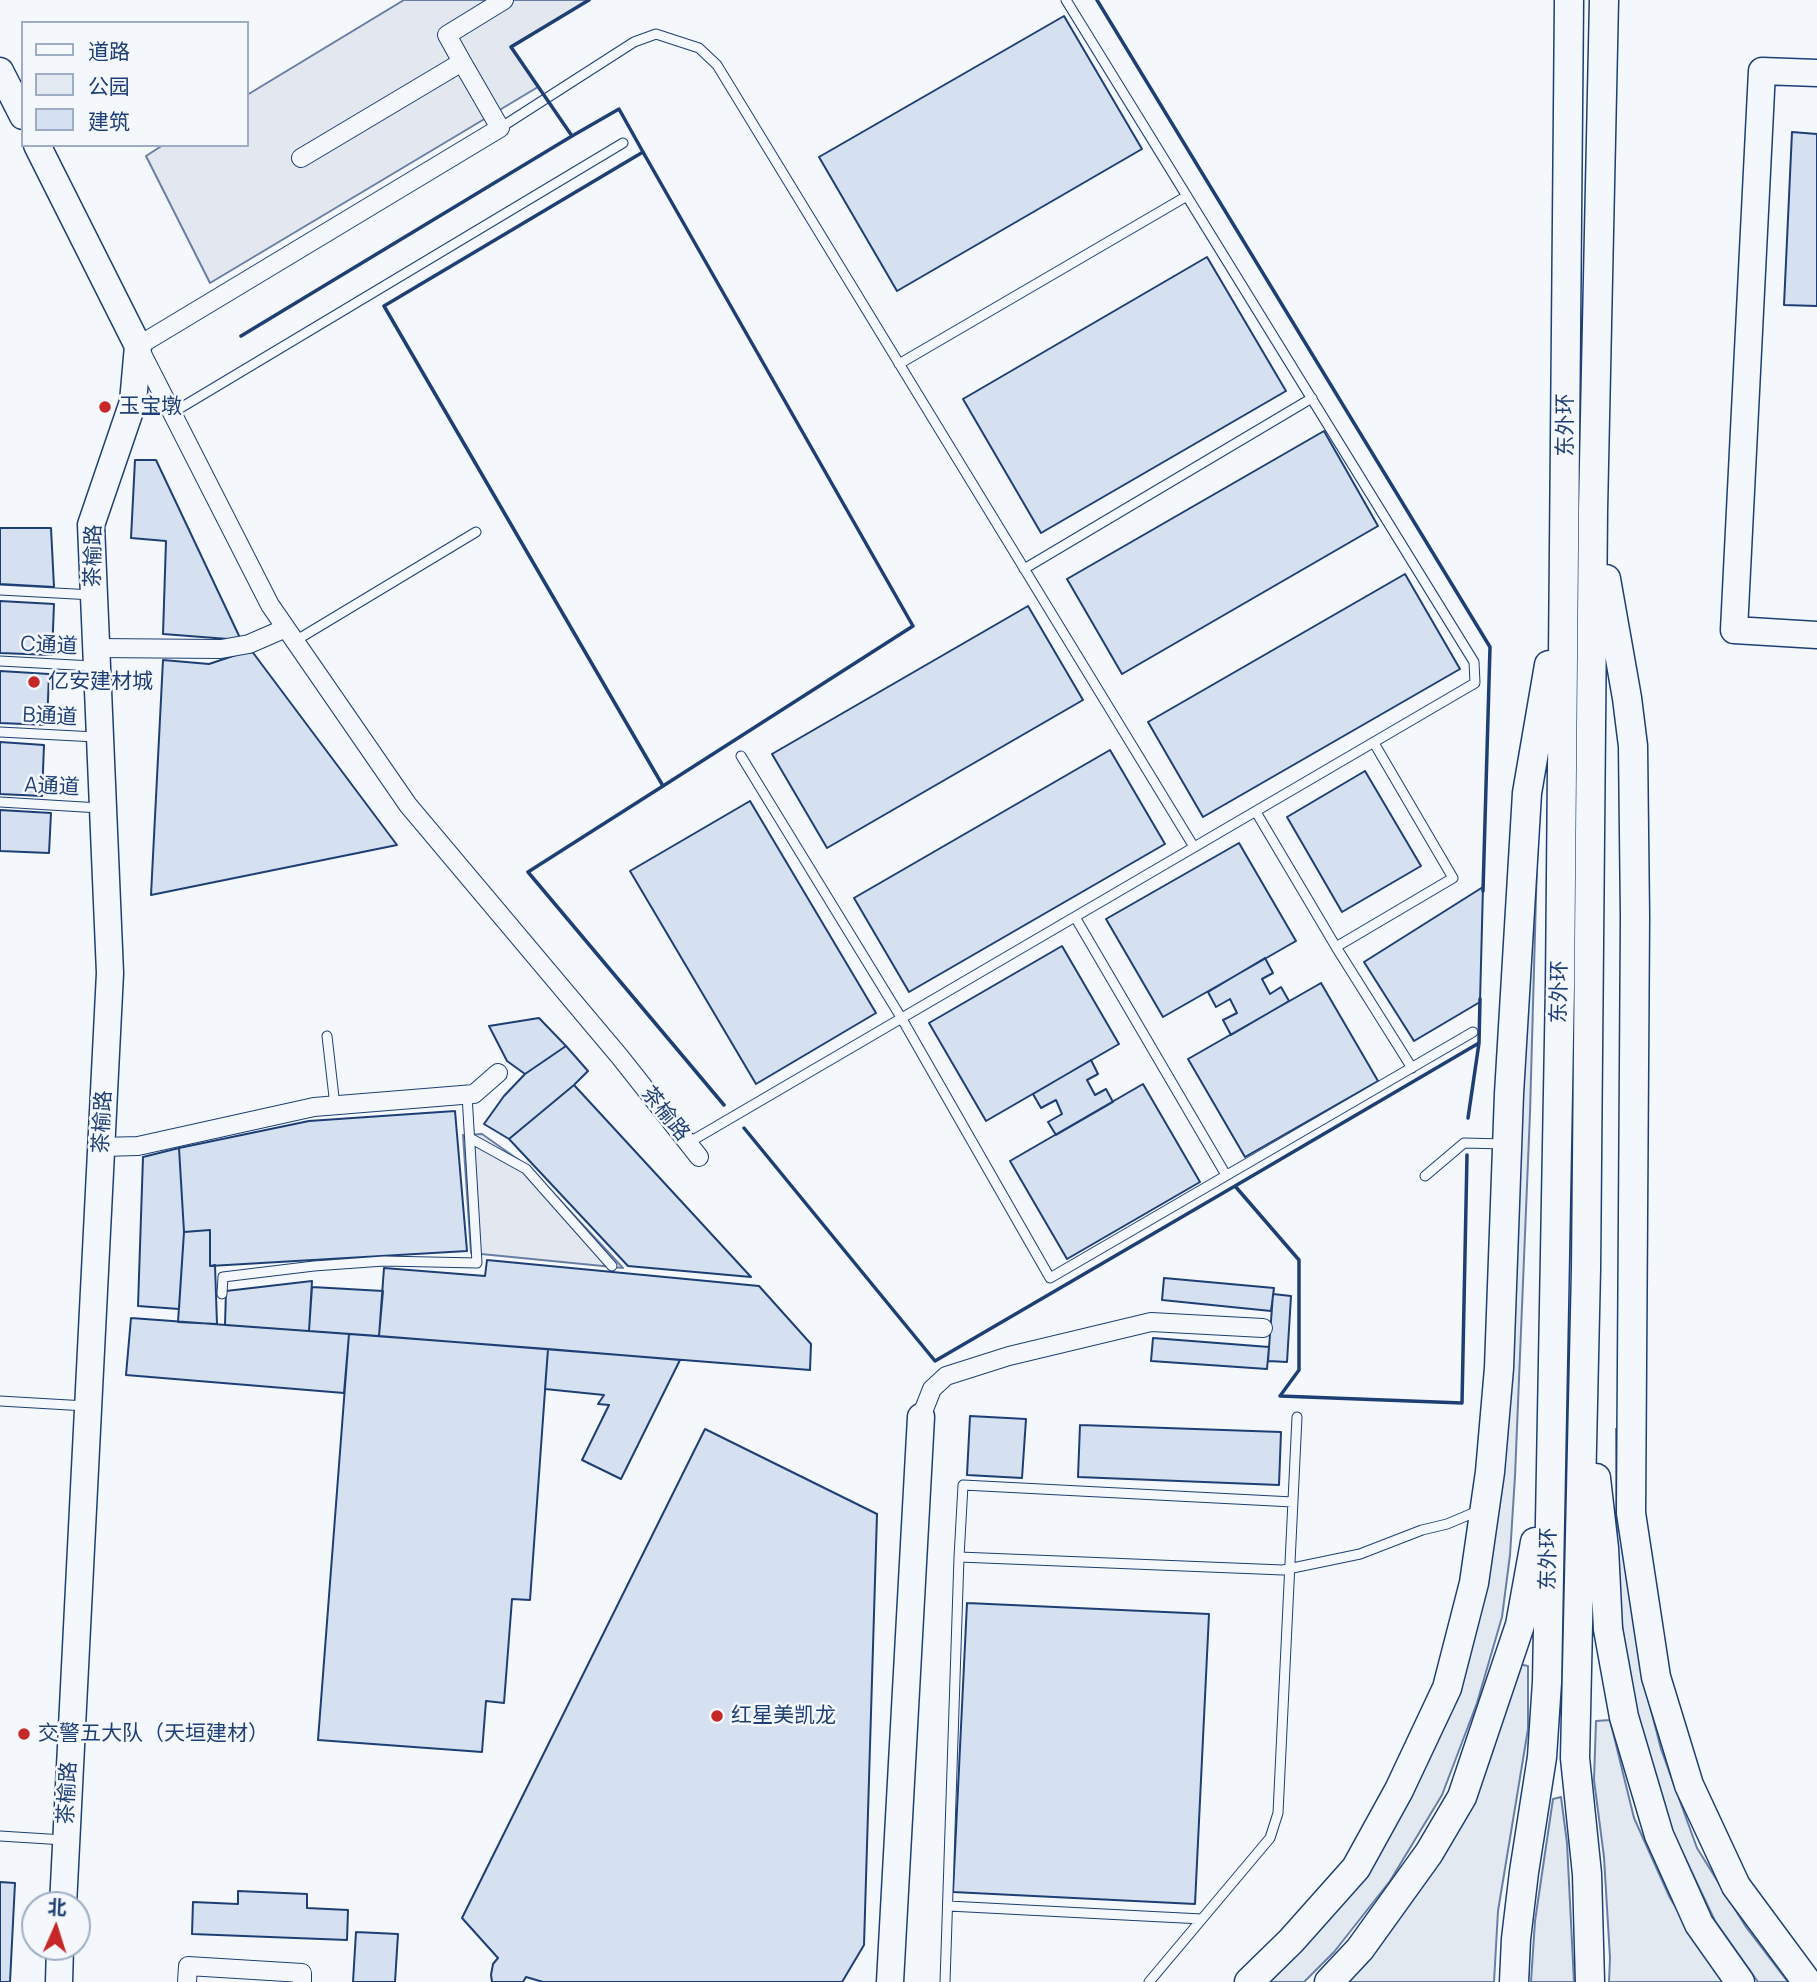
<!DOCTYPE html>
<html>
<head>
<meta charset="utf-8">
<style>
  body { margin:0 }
  #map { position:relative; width:1817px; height:1982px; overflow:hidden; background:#f4f7fb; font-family:Manrope,"Noto Sans SC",sans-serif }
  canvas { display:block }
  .legend { position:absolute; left:21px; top:21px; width:228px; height:126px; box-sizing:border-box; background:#f4f7fb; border:2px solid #9eadc5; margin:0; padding:9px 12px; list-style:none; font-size:21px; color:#1d3f73 }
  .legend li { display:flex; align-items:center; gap:14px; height:35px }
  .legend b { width:35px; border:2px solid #9eadc5 }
  .north { position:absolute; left:21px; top:1891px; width:70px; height:70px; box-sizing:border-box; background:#f4f7fb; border:2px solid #9eadc5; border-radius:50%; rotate:3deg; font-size:19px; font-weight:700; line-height:28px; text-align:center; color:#1d3f73 }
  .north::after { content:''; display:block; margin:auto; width:24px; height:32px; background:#c62828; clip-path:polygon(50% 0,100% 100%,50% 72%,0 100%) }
</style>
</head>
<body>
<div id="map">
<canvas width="1817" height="1982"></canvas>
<ul class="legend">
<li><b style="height:9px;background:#f4f7fb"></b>道路</li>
<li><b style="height:19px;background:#e3e9f0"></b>公园</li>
<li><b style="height:19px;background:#d5e0f0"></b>建筑</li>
</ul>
<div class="north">北</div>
</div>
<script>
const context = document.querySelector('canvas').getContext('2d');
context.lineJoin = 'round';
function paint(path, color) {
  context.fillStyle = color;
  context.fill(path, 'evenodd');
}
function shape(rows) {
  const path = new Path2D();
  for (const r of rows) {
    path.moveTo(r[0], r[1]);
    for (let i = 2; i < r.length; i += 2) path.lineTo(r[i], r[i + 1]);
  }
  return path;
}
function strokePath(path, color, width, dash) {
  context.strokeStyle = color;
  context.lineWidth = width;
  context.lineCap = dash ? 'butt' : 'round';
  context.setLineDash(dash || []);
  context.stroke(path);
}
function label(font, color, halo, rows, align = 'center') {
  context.font = font + ' Manrope,"Noto Sans SC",sans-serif';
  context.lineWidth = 5;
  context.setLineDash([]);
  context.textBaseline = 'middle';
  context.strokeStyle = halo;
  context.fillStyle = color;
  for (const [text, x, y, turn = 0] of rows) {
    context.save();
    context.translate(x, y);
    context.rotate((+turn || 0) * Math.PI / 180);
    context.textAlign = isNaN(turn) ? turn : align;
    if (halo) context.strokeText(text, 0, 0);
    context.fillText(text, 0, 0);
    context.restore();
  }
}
const green = shape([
  [1538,825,1530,1113,1515,1476,1510,1555,1502,1617,1477,1703,1442,1795,1390,1881,1334,1952,1304,1982,1263,1982,1342,1897,1469,1658,1538,825],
  [1616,1429,1624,1447,1642,1675,1661,1749,1697,1848,1746,1927,1788,1982,1758,1982,1715,1921,1670,1826,1633,1701,1617,1591,1616,1429],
  [1518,1664,1528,1666,1528,1729,1498,1911,1494,1982,1346,1982,1458,1826,1492,1753,1518,1664],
  [1610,1720,1634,1818,1670,1898,1724,1982,1609,1982,1610,1958,1604,1857,1594,1780,1596,1721,1610,1720],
  [1561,1797,1567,1843,1574,1982,1531,1982,1535,1921,1553,1799,1561,1797]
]);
paint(green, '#e3e9f0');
strokePath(green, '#687fa3', 2);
const parking = shape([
  [404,0,589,0,511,46,538,87,210,283,146,156,163,145,247,145,247,95,404,0],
  [482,1134,530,1168,623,1268,471,1253,463,1135,482,1134]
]);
paint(parking, '#e3e8f0');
strokePath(parking, '#687fa3', 2);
const building = shape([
  [1064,16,1142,149,897,291,819,157,1064,16],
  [1792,132,1817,134,1817,306,1784,305,1792,132],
  [1207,257,1286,391,1041,533,963,399,1207,257],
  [1324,431,1378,526,1122,674,1067,579,1324,431],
  [135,460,156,460,241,640,163,634,166,541,131,538,135,460],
  [0,528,51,528,54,587,0,584,0,528],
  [1405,574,1460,669,1203,817,1148,722,1405,574],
  [0,601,54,604,52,655,0,653,0,601],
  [1028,606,1083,700,827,848,772,754,1028,606],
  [251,650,397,845,151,895,163,660,209,664,251,650],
  [0,671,49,674,47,725,0,723,0,671],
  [0,742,44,745,42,796,0,794,0,742],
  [1110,750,1165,844,909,992,854,898,1110,750],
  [1365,771,1421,866,1342,912,1287,817,1365,771],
  [750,801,876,1013,756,1084,630,871,750,801],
  [0,810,51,813,49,853,0,851,0,810],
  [1239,843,1296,941,1163,1017,1106,919,1239,843],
  [1483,887,1480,1002,1414,1041,1364,962,1483,887],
  [1062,946,1119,1044,986,1121,929,1023,1062,946],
  [1265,958,1273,973,1262,979,1270,994,1281,987,1289,1001,1231,1035,1223,1020,1237,1013,1230,999,1216,1007,1208,992,1265,958],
  [1321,983,1378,1081,1245,1157,1188,1059,1321,983],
  [539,1018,566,1046,525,1074,507,1061,489,1026,539,1018],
  [566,1046,588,1071,574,1085,509,1139,484,1124,504,1096,525,1074,566,1046],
  [1091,1060,1098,1074,1087,1080,1095,1095,1106,1089,1113,1102,1056,1135,1048,1122,1062,1114,1056,1100,1041,1108,1033,1094,1091,1060],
  [1143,1084,1200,1182,1067,1259,1010,1161,1143,1084],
  [574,1085,751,1277,628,1266,509,1139,574,1085],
  [455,1111,467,1251,210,1266,210,1230,184,1232,179,1148,309,1121,455,1111],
  [179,1148,184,1232,179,1309,138,1306,143,1157,179,1148],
  [210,1230,210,1266,215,1265,217,1324,178,1322,184,1232,210,1230],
  [487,1260,759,1286,811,1344,810,1370,379,1336,384,1268,485,1276,487,1260],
  [1164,1278,1274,1288,1271,1311,1162,1300,1164,1278],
  [312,1281,309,1331,225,1325,226,1291,312,1281],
  [312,1287,383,1291,379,1336,309,1331,312,1287],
  [1273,1294,1291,1296,1287,1362,1268,1361,1273,1294],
  [131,1318,349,1334,344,1393,126,1375,131,1318],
  [349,1334,548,1349,530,1600,512,1599,504,1703,486,1701,482,1752,318,1740,349,1334],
  [1153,1338,1269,1347,1267,1369,1151,1361,1153,1338],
  [548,1349,680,1360,621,1479,582,1460,609,1405,598,1404,604,1395,545,1389,548,1349],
  [970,1416,1026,1419,1022,1478,967,1475,970,1416],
  [1080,1425,1281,1432,1279,1485,1078,1477,1080,1425],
  [705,1429,877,1514,864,1945,842,1982,543,1982,526,1977,523,1982,492,1982,491,1975,493,1964,498,1958,462,1918,705,1429],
  [967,1603,1209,1614,1195,1904,953,1892,967,1603],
  [0,1882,15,1883,10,1982,0,1982,0,1882],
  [238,1891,307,1894,307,1908,348,1910,347,1940,192,1934,193,1902,238,1904,238,1891],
  [356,1932,398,1934,395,1982,353,1982,356,1932]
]);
paint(building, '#d5e0f0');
strokePath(building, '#1d3f73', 2);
const lane = shape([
  [500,128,634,42,656,34,699,48,717,65,1194,847],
  [899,364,1187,196],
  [172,413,623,143],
  [1024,569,1312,398],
  [0,590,93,595],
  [295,641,476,532],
  [0,661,93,666],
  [0,732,96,737],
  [741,756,902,1019,1050,1278,1473,1032],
  [0,802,100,808],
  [1256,812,1336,947,1412,1068],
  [1075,917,1226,1175],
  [1336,947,1453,878,1374,743],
  [327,1036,335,1106],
  [470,1138,526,1169,612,1266],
  [688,1143,1475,683,1474,662,1066,0],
  [1425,1176,1464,1143,1505,1144],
  [222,1294,223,1277,314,1266,384,1261,477,1263,467,1095],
  [0,1401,86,1406],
  [959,1557,963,1485,1293,1502],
  [0,1836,64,1840],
  [948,1906,1202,1919],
  [945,1982,959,1557,1283,1570,1360,1554,1422,1530,1447,1524,1478,1511],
  [1149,1982,1270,1838,1278,1813,1297,1417]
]);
const street = shape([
  [462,62,447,35,504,0],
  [301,158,462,62,500,128,138,346,270,605,408,805,620,1057,699,1157],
  [95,648,221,649,249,644,286,628],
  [101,1147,138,1146,314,1107,474,1094,498,1073],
  [921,1417,932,1389,946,1376,1009,1356,1151,1322,1263,1328],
  [187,1982,188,1966,302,1973,302,1982]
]);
const secondary = shape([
  [0,71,23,116],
  [1817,73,1762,71,1734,630,1817,635],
  [37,145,138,346,133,402,91,525,110,973,63,1905],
  [59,1982,60,1947],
  [890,1982,921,1417]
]);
const primary = shape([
  [1606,579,1627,698,1633,746,1635,917,1631,1513,1656,1677,1689,1785,1736,1886,1807,1982],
  [1596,1478,1604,1548,1608,1629,1624,1717,1659,1835,1699,1924,1740,1982],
  [1249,1982,1291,1941,1356,1868,1399,1790,1447,1688,1474,1583,1490,1472,1499,1368,1509,1094,1527,793,1549,665],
  [1329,1982,1360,1949,1429,1853,1462,1797,1520,1625,1535,1542],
  [1514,1982,1516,1939,1524,1872,1542,1757,1547,1682,1560,985,1569,0],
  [1590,1982,1587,1874,1575,1758,1586,1269,1593,510,1604,0]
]);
strokePath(lane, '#1d3f73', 11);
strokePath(street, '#1d3f73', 20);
strokePath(secondary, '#1d3f73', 29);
strokePath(primary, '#1d3f73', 31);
strokePath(lane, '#f4f7fb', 9);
strokePath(street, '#f4f7fb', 18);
strokePath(secondary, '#f4f7fb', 26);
strokePath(primary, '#f4f7fb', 28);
strokePath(shape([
  [589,0,511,47,572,136,619,109,643,152,913,626,663,786,384,306,643,152],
  [1097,0,1490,647,1483,891],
  [241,336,572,136],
  [663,786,528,872,724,1105],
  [1479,1043,1480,999],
  [744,1128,935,1361,1235,1186],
  [1467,1155,1462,1403,1280,1396,1299,1370,1299,1260,1235,1186,1479,1043,1468,1118]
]), '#1d3f73', 3.5);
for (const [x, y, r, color] of [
  [105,407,7,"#c62828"],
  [34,682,7,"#c62828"],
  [717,1716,7,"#c62828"],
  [24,1734,7,"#c62828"]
]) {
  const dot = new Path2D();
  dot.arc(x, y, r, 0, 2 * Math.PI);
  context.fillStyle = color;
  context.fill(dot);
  strokePath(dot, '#f4f7fb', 2.5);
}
label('21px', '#1d3f73', '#f4f7fb', [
  ["玉宝墩",119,407],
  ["亿安建材城",48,682],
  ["红星美凯龙",731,1716],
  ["交警五大队（天垣建材）",38,1734]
], 'left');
label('21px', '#1d3f73', '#f4f7fb', [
  ["东外环",1566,425,-90],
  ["茶榆路",94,556,-89],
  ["C通道",49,646,3],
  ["B通道",50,717,3],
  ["A通道",52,787,3],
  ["东外环",1560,992,-89],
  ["茶榆路",665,1114,51],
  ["茶榆路",103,1122,-87],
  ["东外环",1549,1559,-89],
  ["茶榆路",68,1793,-87]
]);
</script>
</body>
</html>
